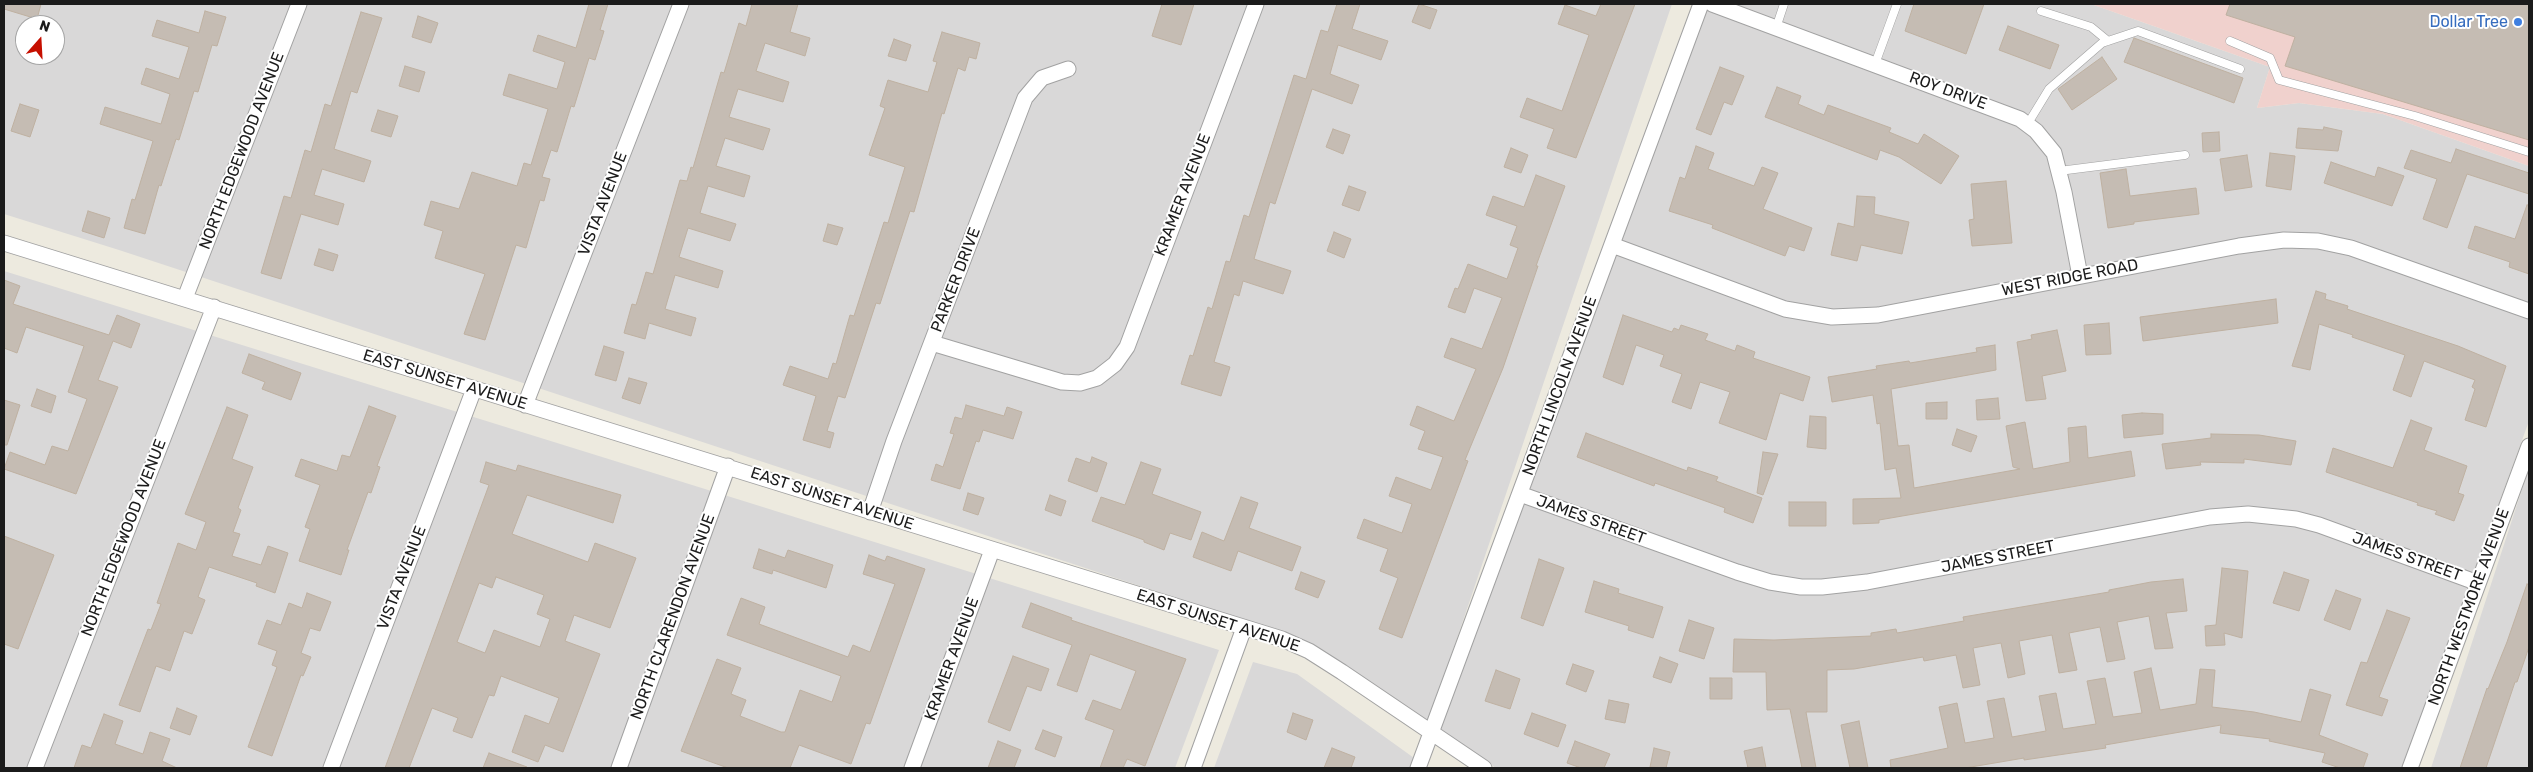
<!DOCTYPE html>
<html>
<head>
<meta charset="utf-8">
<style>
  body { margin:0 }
  #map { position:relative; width:2533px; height:772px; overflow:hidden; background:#edeadf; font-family:Rubik,sans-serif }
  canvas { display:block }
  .frame { position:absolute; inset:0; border:5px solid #1b1b1b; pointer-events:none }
  .north { position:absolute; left:15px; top:15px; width:50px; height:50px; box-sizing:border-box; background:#fff; border:1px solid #a4a4a4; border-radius:50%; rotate:19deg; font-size:14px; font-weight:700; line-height:20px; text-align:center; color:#1b1b1b }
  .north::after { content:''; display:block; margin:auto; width:18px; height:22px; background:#c60f00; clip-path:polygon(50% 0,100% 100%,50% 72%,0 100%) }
</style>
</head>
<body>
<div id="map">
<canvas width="2533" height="772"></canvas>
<div class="frame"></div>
<div class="north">N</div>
</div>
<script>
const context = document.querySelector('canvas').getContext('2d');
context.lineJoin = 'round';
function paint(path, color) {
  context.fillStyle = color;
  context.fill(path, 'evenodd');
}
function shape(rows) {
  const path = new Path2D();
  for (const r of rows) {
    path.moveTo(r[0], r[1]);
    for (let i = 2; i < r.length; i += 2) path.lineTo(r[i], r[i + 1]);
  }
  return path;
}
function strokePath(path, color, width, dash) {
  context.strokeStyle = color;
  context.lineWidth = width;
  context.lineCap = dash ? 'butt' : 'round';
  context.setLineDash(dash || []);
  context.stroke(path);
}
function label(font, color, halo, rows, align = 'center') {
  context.font = font + ' Rubik,sans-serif';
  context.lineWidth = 4;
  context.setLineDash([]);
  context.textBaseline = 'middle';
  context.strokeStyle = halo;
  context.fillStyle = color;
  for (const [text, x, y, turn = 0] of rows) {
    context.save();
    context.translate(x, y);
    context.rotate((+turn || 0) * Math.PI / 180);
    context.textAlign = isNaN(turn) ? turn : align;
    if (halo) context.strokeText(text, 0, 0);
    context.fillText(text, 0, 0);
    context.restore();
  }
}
paint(shape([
  [4,4,1672,4,1428,724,1304,640,119,250,4,214],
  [25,25,55,25,55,55,25,55],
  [1708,4,2091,4,2270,67,2257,108,2299,103,2383,114,2529,166,2529,421,2402,768,1496,768,1440,731],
  [4,271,750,503,1219,650,1175,768,4,768],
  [2529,468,2529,768,2431,768],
  [1253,662,1297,674,1428,768,1214,768]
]), '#d9d8d8');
paint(shape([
  [2091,4,2529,4,2529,166,2383,114,2299,103,2257,108,2270,67]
]), '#f0d1cd');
const building = shape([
  [4,4,41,4,37,19,4,9,4,4],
  [589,4,608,4,600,30,604,31,595,60,589,58,574,107,571,106,557,152,551,150,542,177,550,179,544,201,540,200,526,248,516,245,485,340,464,334,485,274,435,258,443,231,424,225,431,201,459,209,472,172,517,186,524,163,531,165,548,109,503,95,509,74,557,89,565,62,533,51,538,35,576,48,589,4],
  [752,4,798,4,790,32,810,38,805,56,765,43,756,71,789,82,783,102,738,89,729,117,770,129,763,150,725,138,716,166,750,176,744,197,708,186,700,213,736,224,730,241,688,228,679,257,723,271,718,288,675,275,665,309,696,318,691,336,649,323,645,339,624,333,632,304,636,305,646,272,653,274,680,180,687,181,691,167,693,168,721,72,724,73,739,23,746,26,752,4],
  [1162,4,1194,4,1181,45,1152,36,1162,4],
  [1337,4,1360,4,1352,29,1388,41,1381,60,1338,45,1330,74,1359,85,1352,104,1312,89,1275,204,1270,202,1254,259,1291,271,1283,294,1243,281,1239,296,1234,294,1214,362,1230,367,1221,396,1181,384,1190,355,1193,356,1208,307,1212,309,1226,261,1230,262,1244,215,1249,217,1294,75,1306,79,1321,30,1328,32,1337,4],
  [1419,4,1437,10,1430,29,1412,22,1419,4],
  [1601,4,1635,4,1576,158,1547,148,1554,129,1520,117,1527,98,1562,111,1589,35,1558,24,1565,5,1596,16,1601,4],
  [1914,4,1984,4,1966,54,1905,31,1914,4],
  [2230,4,2529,4,2529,140,2285,66,2295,37,2226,15,2230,4],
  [205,11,226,17,217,46,212,45,198,92,194,91,179,140,176,139,161,186,159,185,145,234,124,228,132,199,135,200,153,141,100,124,105,107,161,124,170,94,141,84,146,68,179,79,189,47,152,36,157,20,199,33,205,11],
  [361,12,382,18,357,93,351,91,334,149,371,161,364,182,322,169,314,195,344,204,338,225,301,214,281,279,261,273,284,196,291,198,305,150,311,152,325,104,331,106,361,12],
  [418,16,438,23,431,43,412,37,418,16],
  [2008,26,2059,45,2050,69,1999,50,2008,26],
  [942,32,980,43,976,59,969,57,965,71,958,68,944,114,942,113,914,212,910,211,880,304,876,303,845,398,838,396,827,431,834,433,830,448,803,440,816,396,783,385,790,366,828,379,833,363,836,364,850,315,854,316,884,222,888,223,905,167,869,155,885,108,880,106,888,80,928,92,937,62,933,61,942,32],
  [2134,38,2243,78,2234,103,2124,62,2134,38],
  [894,39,911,45,906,61,888,56,894,39],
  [2102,57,2117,79,2072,110,2058,89,2102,57],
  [405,66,425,72,419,92,399,86,405,66],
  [1720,67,1744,76,1732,105,1724,102,1711,135,1696,129,1720,67],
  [1777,87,1801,96,1798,104,1824,115,1828,105,1891,128,1889,132,1918,144,1924,134,1959,156,1941,184,1899,157,1880,150,1877,160,1765,117,1777,87],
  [20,104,39,110,30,137,11,131,20,104],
  [378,110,398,116,391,137,371,131,378,110],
  [2324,127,2342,131,2338,151,2296,148,2298,128,2323,130,2324,127],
  [1333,129,1350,135,1343,154,1326,147,1333,129],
  [2219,132,2220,151,2203,152,2202,133,2219,132],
  [1696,146,1714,153,1708,169,1754,186,1762,167,1778,173,1763,209,1812,228,1804,251,1789,246,1785,256,1712,228,1713,225,1669,211,1680,177,1685,179,1696,146],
  [1511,148,1528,155,1521,173,1504,167,1511,148],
  [2456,149,2529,173,2529,194,2467,174,2447,228,2423,219,2437,179,2404,168,2411,150,2451,163,2456,149],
  [2270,153,2295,156,2291,190,2266,186,2270,153],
  [2247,155,2252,187,2225,191,2220,159,2247,155],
  [2331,162,2375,177,2378,167,2404,176,2392,206,2324,183,2331,162],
  [2126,169,2130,196,2196,188,2199,214,2134,222,2134,224,2108,228,2100,173,2126,169],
  [1536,175,1565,186,1536,266,1538,266,1503,368,1465,460,1468,461,1402,638,1379,629,1398,578,1380,571,1388,549,1357,538,1364,519,1402,533,1412,504,1389,496,1396,477,1431,490,1443,457,1418,449,1425,431,1410,425,1417,406,1454,421,1476,369,1444,357,1451,338,1482,349,1502,298,1474,288,1465,313,1448,307,1455,288,1458,289,1468,264,1507,279,1518,248,1510,245,1517,226,1486,215,1493,196,1524,207,1536,175],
  [2006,181,2012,243,1972,246,1969,220,1974,219,1971,184,2006,181],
  [1349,186,1366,192,1359,211,1342,205,1349,186],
  [1857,196,1875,197,1874,214,1909,222,1902,254,1861,245,1857,261,1831,255,1838,223,1854,227,1857,196],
  [2527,205,2529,205,2529,274,2509,267,2510,262,2468,248,2475,226,2515,239,2527,205],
  [88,211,110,218,104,238,82,231,88,211],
  [828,224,843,228,837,245,823,241,828,224],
  [1334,232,1351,239,1344,258,1327,251,1334,232],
  [319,249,338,255,333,271,314,265,319,249],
  [4,280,20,286,13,304,109,335,117,315,140,324,131,348,113,341,98,380,118,387,76,494,4,469,10,452,45,465,52,446,68,451,87,399,68,392,84,346,26,327,17,353,4,348,4,280],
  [2316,291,2326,294,2325,299,2348,306,2347,309,2458,346,2506,366,2486,427,2465,420,2475,389,2472,387,2475,380,2424,361,2411,397,2393,390,2405,355,2352,337,2353,335,2319,324,2310,370,2292,366,2316,291],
  [2276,299,2278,323,2143,341,2140,317,2276,299],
  [1623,315,1672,332,1674,328,1679,330,1681,325,1708,334,1705,340,1735,351,1737,345,1755,352,1753,358,1810,377,1803,401,1780,393,1766,440,1719,423,1730,392,1700,382,1691,409,1672,402,1682,374,1660,366,1664,355,1636,345,1623,385,1603,377,1623,315],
  [2109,323,2111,354,2086,355,2084,325,2109,323],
  [2057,330,2066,371,2042,376,2046,399,2026,401,2017,342,2032,339,2031,335,2057,330],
  [1995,345,1996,370,1891,389,1898,446,1909,445,1914,488,2020,469,2013,467,2006,426,2025,422,2033,469,2070,462,2068,428,2086,426,2088,458,2131,451,2135,476,1879,520,1879,523,1853,524,1853,499,1901,498,1896,468,1885,470,1880,423,1877,424,1873,395,1832,402,1828,377,1877,369,1876,366,1909,361,1910,363,1977,352,1976,348,1995,345],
  [604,346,624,352,616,381,595,375,604,346],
  [249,354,301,373,291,400,262,389,265,382,242,373,249,354],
  [629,378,647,383,640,404,622,398,629,378],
  [37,389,56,396,51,413,31,406,37,389],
  [1998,398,2000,419,1977,420,1976,400,1998,398],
  [4,400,20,405,7,445,4,445,4,400],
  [1947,402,1947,419,1926,419,1926,403,1947,402],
  [966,405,1004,416,1007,407,1022,412,1013,439,983,430,979,442,976,441,960,489,931,480,936,464,943,467,954,434,950,433,955,417,962,419,966,405],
  [369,406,396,416,377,466,380,467,371,493,368,492,347,550,349,550,341,575,299,561,310,529,305,527,320,485,295,476,301,459,337,471,342,455,350,457,369,406],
  [227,407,248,415,232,459,253,467,238,508,241,510,233,532,240,534,232,556,261,565,268,546,288,553,275,593,256,586,257,583,209,567,198,597,205,600,192,634,184,631,170,671,156,666,140,712,119,705,148,629,151,630,161,604,157,603,178,543,196,550,206,522,185,514,227,407],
  [2142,413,2163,414,2163,434,2124,438,2122,415,2142,413],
  [1810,416,1826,417,1826,449,1807,447,1810,416],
  [2411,420,2432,428,2424,450,2467,466,2458,493,2464,495,2454,521,2435,514,2437,511,2417,505,2418,503,2326,472,2333,448,2393,468,2411,420],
  [1957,429,1977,436,1971,452,1952,445,1957,429],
  [1586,433,1687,471,1688,467,1718,477,1716,481,1762,498,1753,523,1724,512,1725,508,1655,483,1654,486,1577,457,1586,433],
  [2211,434,2259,435,2296,441,2291,465,2244,459,2244,463,2200,462,2201,465,2166,469,2162,444,2211,438,2211,434],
  [1763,452,1778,454,1763,495,1757,493,1763,452],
  [1092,457,1107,463,1097,492,1068,481,1076,458,1090,463,1092,457],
  [486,462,516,471,518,465,621,495,613,523,527,495,512,534,588,562,595,543,636,558,610,628,574,615,565,641,600,654,563,752,545,745,538,762,512,752,525,715,549,724,559,698,501,676,494,696,489,695,472,738,453,731,458,718,432,708,409,768,385,768,489,485,480,482,486,462],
  [496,577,544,595,537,614,550,619,540,647,494,630,485,653,457,642,479,583,492,588,496,577],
  [1141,462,1161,469,1152,494,1201,512,1191,540,1170,533,1164,550,1144,542,1144,540,1092,521,1101,497,1125,505,1141,462],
  [968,493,984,498,978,515,963,510,968,493],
  [1050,495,1066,501,1061,516,1045,510,1050,495],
  [1241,497,1258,503,1249,528,1301,547,1292,571,1238,551,1231,571,1193,557,1202,532,1224,541,1241,497],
  [1789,502,1826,502,1826,526,1789,526,1789,502],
  [4,536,54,555,18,649,4,644,4,536],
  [759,549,785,558,788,550,833,565,826,588,773,570,772,574,753,568,759,549],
  [869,555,885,561,887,556,925,569,870,724,866,723,851,764,799,745,790,768,728,768,681,751,717,659,741,668,731,694,746,700,740,716,781,732,785,732,800,690,832,702,841,676,727,635,741,598,765,607,759,624,848,657,853,645,870,652,895,584,863,574,869,555],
  [1539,559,1564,568,1543,626,1521,618,1539,559],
  [2222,568,2248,571,2242,638,2224,633,2225,645,2206,646,2205,626,2216,625,2222,568],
  [1301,572,1325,581,1318,598,1295,589,1301,572],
  [2284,572,2309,580,2299,611,2273,603,2284,572],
  [2183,579,2187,611,2166,613,2173,648,2155,649,2149,616,2117,622,2125,659,2107,662,2100,627,2069,633,2077,670,2059,673,2052,635,2019,641,2025,674,2008,678,2001,643,1973,648,1980,685,1963,688,1956,655,1924,661,1923,657,1854,669,1827,670,1827,712,1806,712,1816,768,1802,768,1790,709,1767,710,1766,672,1733,672,1734,639,1774,640,1871,636,1871,633,1896,629,1897,633,1964,621,1963,617,2109,592,2109,590,2151,582,2183,579],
  [1594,581,1619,589,1618,593,1663,607,1653,638,1628,630,1629,626,1585,612,1594,581],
  [2527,584,2529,585,2529,647,2517,682,2515,682,2486,768,2460,768,2487,688,2488,689,2507,642,2527,584],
  [2336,590,2361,599,2350,630,2324,620,2336,590],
  [307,593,331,602,320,631,310,628,301,653,311,657,303,676,301,675,272,756,248,747,277,667,272,665,277,651,258,644,267,620,281,625,289,603,302,608,307,593],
  [1031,603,1072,618,1071,620,1186,659,1145,766,1127,759,1123,768,1100,768,1114,730,1085,719,1093,700,1121,710,1136,671,1090,654,1077,692,1057,685,1072,645,1022,627,1031,603],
  [2387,610,2410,618,2379,697,2388,700,2382,716,2346,705,2361,662,2367,663,2387,610],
  [1689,620,1714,628,1704,659,1679,651,1689,620],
  [1013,656,1049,669,1041,691,1027,686,1010,731,988,722,1013,656],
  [1660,657,1678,664,1671,683,1653,677,1660,657],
  [1573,664,1594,671,1586,692,1566,684,1573,664],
  [2151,668,2160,710,2196,704,2200,669,2215,670,2212,707,2254,712,2301,722,2310,689,2331,695,2319,735,2368,754,2363,768,2340,768,2322,762,2325,753,2269,741,2270,739,2220,733,2221,725,2105,745,2106,748,2024,760,2024,758,1965,768,1891,768,1890,760,1948,748,1939,707,1957,703,1965,743,1994,738,1987,701,2004,698,2012,737,2046,731,2039,696,2056,693,2063,729,2096,724,2087,681,2105,678,2113,717,2142,713,2134,672,2151,668],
  [1496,670,1520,679,1510,709,1485,701,1496,670],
  [1710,678,1732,678,1732,699,1710,699,1710,678],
  [1609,700,1629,704,1625,723,1605,719,1609,700],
  [177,708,197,716,190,735,170,728,177,708],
  [1293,713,1313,720,1306,740,1287,732,1293,713],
  [1532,713,1566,725,1558,747,1524,734,1532,713],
  [104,714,123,721,115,744,143,754,150,732,170,739,162,761,177,768,74,768,82,745,91,748,104,714],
  [1859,721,1868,768,1850,768,1841,725,1859,721],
  [1043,730,1062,737,1055,757,1035,749,1043,730],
  [998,741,1021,750,1014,768,988,768,998,741],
  [1575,741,1610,754,1604,768,1581,768,1567,763,1575,741],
  [1762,747,1766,768,1748,768,1744,751,1762,747],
  [1332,748,1355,757,1351,768,1324,768,1332,748],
  [1654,748,1670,752,1666,768,1650,767,1654,748],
  [489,753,527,767,527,768,483,768,489,753]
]);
paint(building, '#c5bcb3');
strokePath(building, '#bfb1a1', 1);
const lane = shape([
  [2041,11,2091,27,2108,41],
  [1776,28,1784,4],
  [2230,41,2270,58,2279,80,2415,116,2529,152],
  [1875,64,1897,4],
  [2027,125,2049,89,2102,43,2138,31,2240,69],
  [2059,171,2185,155]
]);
const street = shape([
  [1712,4,2020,119,2036,131,2054,153,2064,192,2080,276],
  [4,243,1282,639,1309,651,1342,672,1484,768],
  [1612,245,1785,309,1832,317,1878,315,2239,246,2284,240,2318,241,2351,248,2529,311],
  [185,298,299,4],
  [932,343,1062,382,1080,383,1097,378,1115,364,1127,347,1256,4],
  [525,405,681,4],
  [1520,494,1737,572,1770,582,1801,587,1822,587,1867,582,2210,517,2248,514,2296,519,2319,525,2478,583],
  [870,512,894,441,1025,98,1042,78,1068,69],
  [35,768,214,307],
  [331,768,474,389],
  [619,768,728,466],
  [912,768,992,550],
  [1193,768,1244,628],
  [1418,768,1701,4],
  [2410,768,2529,446]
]);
strokePath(lane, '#a2a2a2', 9);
strokePath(street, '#a2a2a2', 17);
strokePath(lane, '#fff', 8);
strokePath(street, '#fff', 15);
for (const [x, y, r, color] of [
  [2518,22,5,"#3f7fe0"]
]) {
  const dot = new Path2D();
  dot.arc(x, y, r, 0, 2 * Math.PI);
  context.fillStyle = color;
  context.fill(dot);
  strokePath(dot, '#fff', 2);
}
label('16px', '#366cbe', '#fff', [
  ["Dollar Tree",2508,22]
], 'right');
label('16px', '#1b1b1b', '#fff', [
  ["ROY DRIVE",1948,91,20],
  ["NORTH EDGEWOOD AVENUE",242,151,-69],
  ["KRAMER AVENUE",1183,195,-69],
  ["VISTA AVENUE",603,204,-69],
  ["WEST RIDGE ROAD",2070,278,-11],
  ["PARKER DRIVE",956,280,-69],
  ["EAST SUNSET AVENUE",445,380,17],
  ["NORTH LINCOLN AVENUE",1560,386,-70],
  ["EAST SUNSET AVENUE",832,499,18],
  ["JAMES STREET",1591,520,20],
  ["NORTH EDGEWOOD AVENUE",124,538,-69],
  ["JAMES STREET",1998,557,-11],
  ["JAMES STREET",2407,557,20],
  ["VISTA AVENUE",402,578,-69],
  ["NORTH WESTMORE AVENUE",2469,607,-70],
  ["NORTH CLARENDON AVENUE",673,617,-70],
  ["EAST SUNSET AVENUE",1218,621,18],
  ["KRAMER AVENUE",952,659,-70]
]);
</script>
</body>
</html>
